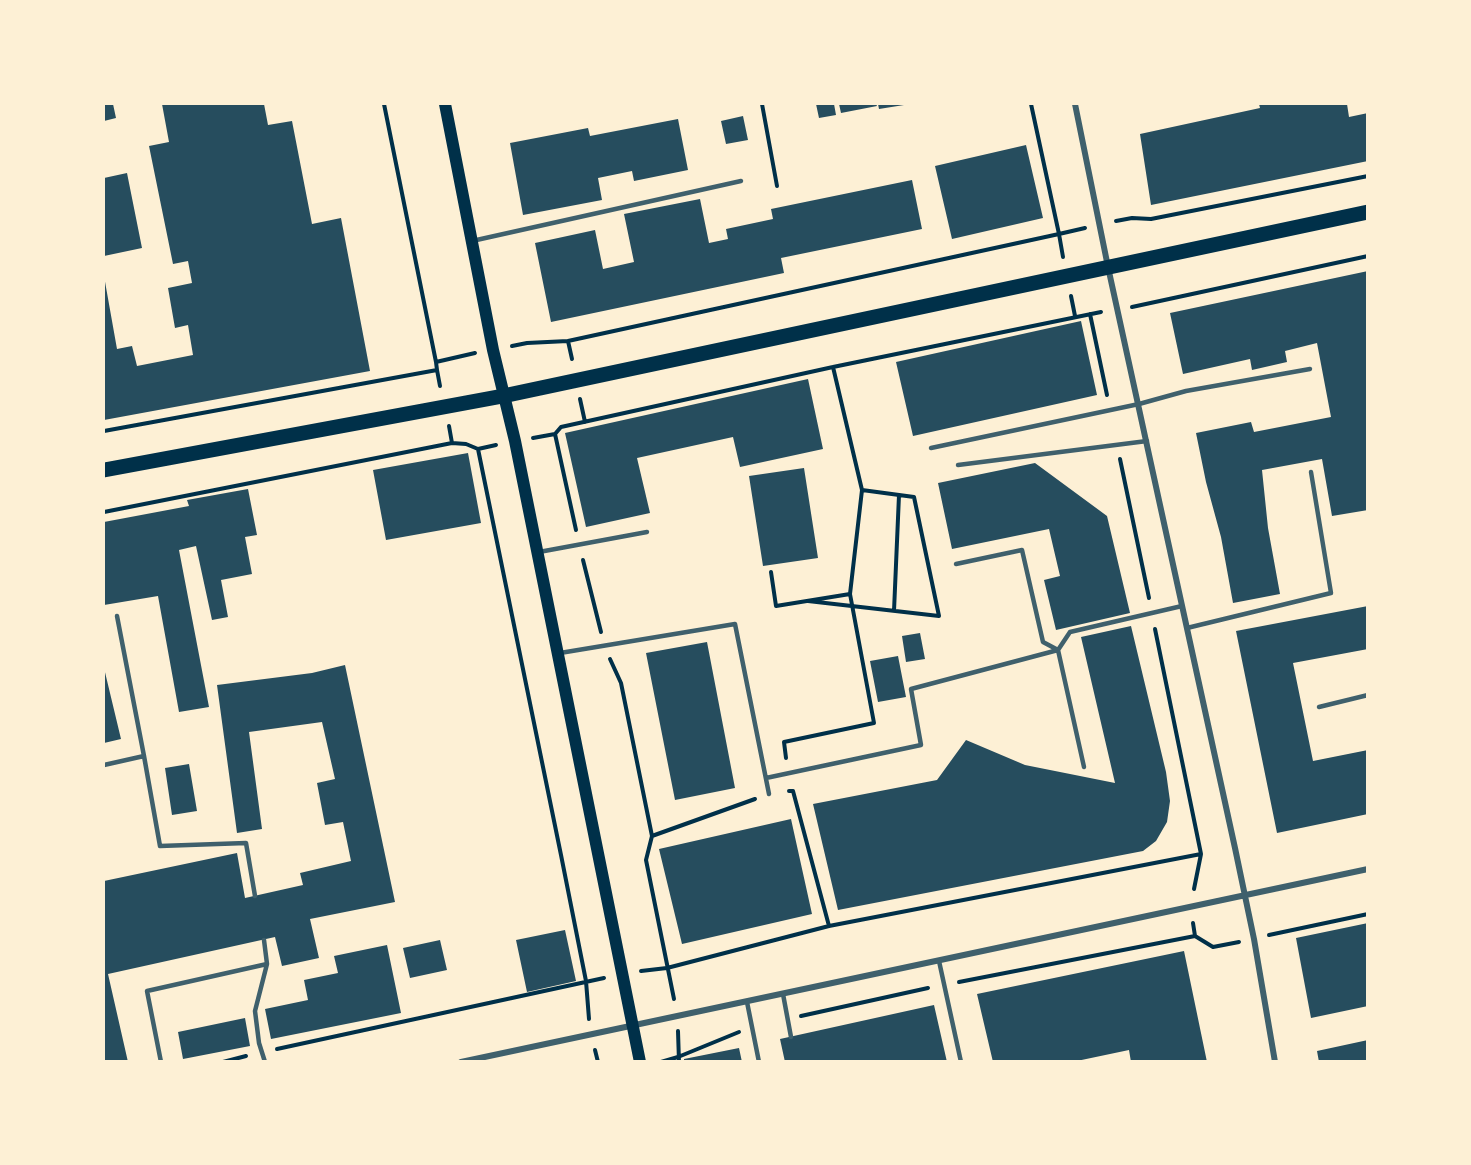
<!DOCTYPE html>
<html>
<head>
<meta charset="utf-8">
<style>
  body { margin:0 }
  #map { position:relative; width:1471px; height:1165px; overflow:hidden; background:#fdf0d5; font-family:Merriweather,serif }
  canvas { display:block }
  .frame { position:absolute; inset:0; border:105px solid #fdf0d5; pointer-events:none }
</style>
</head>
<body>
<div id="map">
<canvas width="1471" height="1165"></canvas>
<div class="frame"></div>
</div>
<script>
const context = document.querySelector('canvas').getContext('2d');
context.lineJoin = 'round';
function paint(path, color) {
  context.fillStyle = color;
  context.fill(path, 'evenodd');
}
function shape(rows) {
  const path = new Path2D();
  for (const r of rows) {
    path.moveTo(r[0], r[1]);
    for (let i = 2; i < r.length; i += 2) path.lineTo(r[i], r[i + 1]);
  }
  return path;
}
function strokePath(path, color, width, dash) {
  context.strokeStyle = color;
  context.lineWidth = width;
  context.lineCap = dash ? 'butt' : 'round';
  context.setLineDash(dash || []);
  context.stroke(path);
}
paint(shape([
  [104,104,113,104,116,118,104,121],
  [162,104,264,104,268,125,292,121,312,224,341,218,370,371,104,420,104,276,117,349,132,346,137,366,193,355,188,325,175,328,168,288,192,283,188,261,173,264,149,146,169,142],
  [816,104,834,104,836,115,819,118],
  [839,104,876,104,877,106,841,113],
  [878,104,904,104,904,105,879,109],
  [1259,104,1347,104,1349,117,1368,113,1368,161,1151,205,1140,134,1260,108],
  [743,116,748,140,726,144,721,121],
  [678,119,688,170,634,181,632,171,598,178,602,200,523,215,510,143,588,128,590,136],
  [1026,145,1043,218,952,239,935,166],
  [127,173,142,248,104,256,104,178],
  [912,180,922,229,781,258,784,273,551,322,535,243,595,230,603,269,634,262,624,214,700,199,709,243,728,239,726,229,773,219,771,209],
  [1368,271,1368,510,1332,516,1322,459,1262,470,1268,528,1280,594,1233,603,1221,537,1206,482,1196,433,1251,422,1254,432,1331,417,1317,343,1285,351,1287,362,1252,370,1250,359,1183,374,1170,313],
  [1081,321,1097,395,913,436,896,362],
  [808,379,823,449,740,467,733,437,637,458,650,513,586,527,565,433],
  [468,453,481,523,386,540,373,470],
  [1035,463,1107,516,1130,613,1056,630,1044,580,1060,576,1049,529,952,549,938,483],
  [804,468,818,558,763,566,749,476],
  [248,489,257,535,245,537,252,574,221,580,228,617,212,620,196,546,179,550,209,707,179,712,158,596,104,605,104,522,189,506,187,500],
  [1368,606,1368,649,1293,663,1313,761,1368,750,1368,814,1277,833,1236,631],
  [1131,626,1166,772,1170,801,1167,822,1156,841,1143,851,838,910,813,804,937,780,966,740,1025,765,1115,783,1081,637],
  [920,633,925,659,906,662,902,636],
  [707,642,735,788,675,800,646,653],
  [898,656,906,697,878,702,870,661],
  [345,665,395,902,310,919,319,958,282,966,275,937,108,974,128,1062,104,1062,104,881,237,853,245,898,303,885,300,873,351,861,343,822,325,825,317,783,335,779,322,722,249,732,262,829,237,833,217,685,312,673],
  [104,668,121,739,104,743],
  [189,764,197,811,172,815,165,768],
  [791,819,812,914,682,944,659,849],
  [1368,923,1368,1006,1311,1018,1296,938],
  [565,930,576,981,527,992,516,940],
  [440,940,447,970,410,978,403,948],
  [387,945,401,1013,271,1039,265,1009,308,1000,304,980,338,973,334,956],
  [1184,951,1207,1062,1131,1062,1129,1050,1072,1062,993,1062,977,994],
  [934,1005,947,1062,785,1062,780,1039],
  [245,1018,250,1046,183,1059,178,1032],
  [1368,1040,1368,1062,1319,1062,1317,1051],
  [739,1048,742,1062,684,1062,684,1059]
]), '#264d5e');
strokePath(shape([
  [384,104,436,362],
  [762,104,777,186],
  [1116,221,1132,218,1151,219,1368,176],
  [1063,257,1059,234,1085,228],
  [1071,296,1075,316],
  [1132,307,1368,256],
  [1090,314,1107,395],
  [568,341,572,359],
  [512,346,527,343,568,341,1059,234,1031,104],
  [437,370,440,386],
  [580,399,585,422],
  [449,426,452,443],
  [104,431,437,370,436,362,475,353],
  [555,434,576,530],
  [533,438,555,434,561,427,833,367,1101,312],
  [478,449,561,855,586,981,589,1019],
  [1120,459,1149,598],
  [104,512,452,443,466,444,478,449,496,445],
  [583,560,601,632],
  [771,572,776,606,850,594],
  [808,601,939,616,914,497,862,490],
  [894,611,899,495],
  [610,659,621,683,652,836,646,860,674,999],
  [786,758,784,742,874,723,850,594,862,490,833,367],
  [789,791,793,791,829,926],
  [652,836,755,799],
  [1194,889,1201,854],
  [1269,935,1368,914],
  [1195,936,1213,947,1239,942],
  [641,971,667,968,829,926,1201,854,1155,629],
  [959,982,1195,936,1193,923],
  [801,1016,928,988],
  [678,1031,679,1062],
  [277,1049,604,978],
  [595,1050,598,1062],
  [223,1062,246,1056],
  [661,1062,678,1057,739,1032]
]), '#003049', 4);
strokePath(shape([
  [472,241,741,181],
  [931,448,1139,404,1186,391,1310,369],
  [958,465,1147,441],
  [539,552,647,532],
  [956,564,1022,550,1043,642,1058,650],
  [117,616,144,756],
  [1187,628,1331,593,1311,472],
  [560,653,735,624,769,794],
  [1319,707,1368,695],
  [104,765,144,756,160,846,246,843,255,896],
  [1084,767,1058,650,1070,632,1182,606],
  [766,778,921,745,911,689,1058,650],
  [939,961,961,1062],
  [783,994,791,1037],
  [747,1002,759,1062],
  [161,1062,147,991,267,964,264,940],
  [265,1062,259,1043,255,1011,267,964]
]), '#3f606c', 4.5);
strokePath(shape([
  [1075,104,1108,267,1235,848,1254,939,1275,1062],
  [461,1062,1368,869]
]), '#3f606c', 6);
strokePath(shape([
  [445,104,493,350,515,441,640,1062]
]), '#003049', 12);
strokePath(shape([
  [104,470,503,396,1368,212]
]), '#003049', 15);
</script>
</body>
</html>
